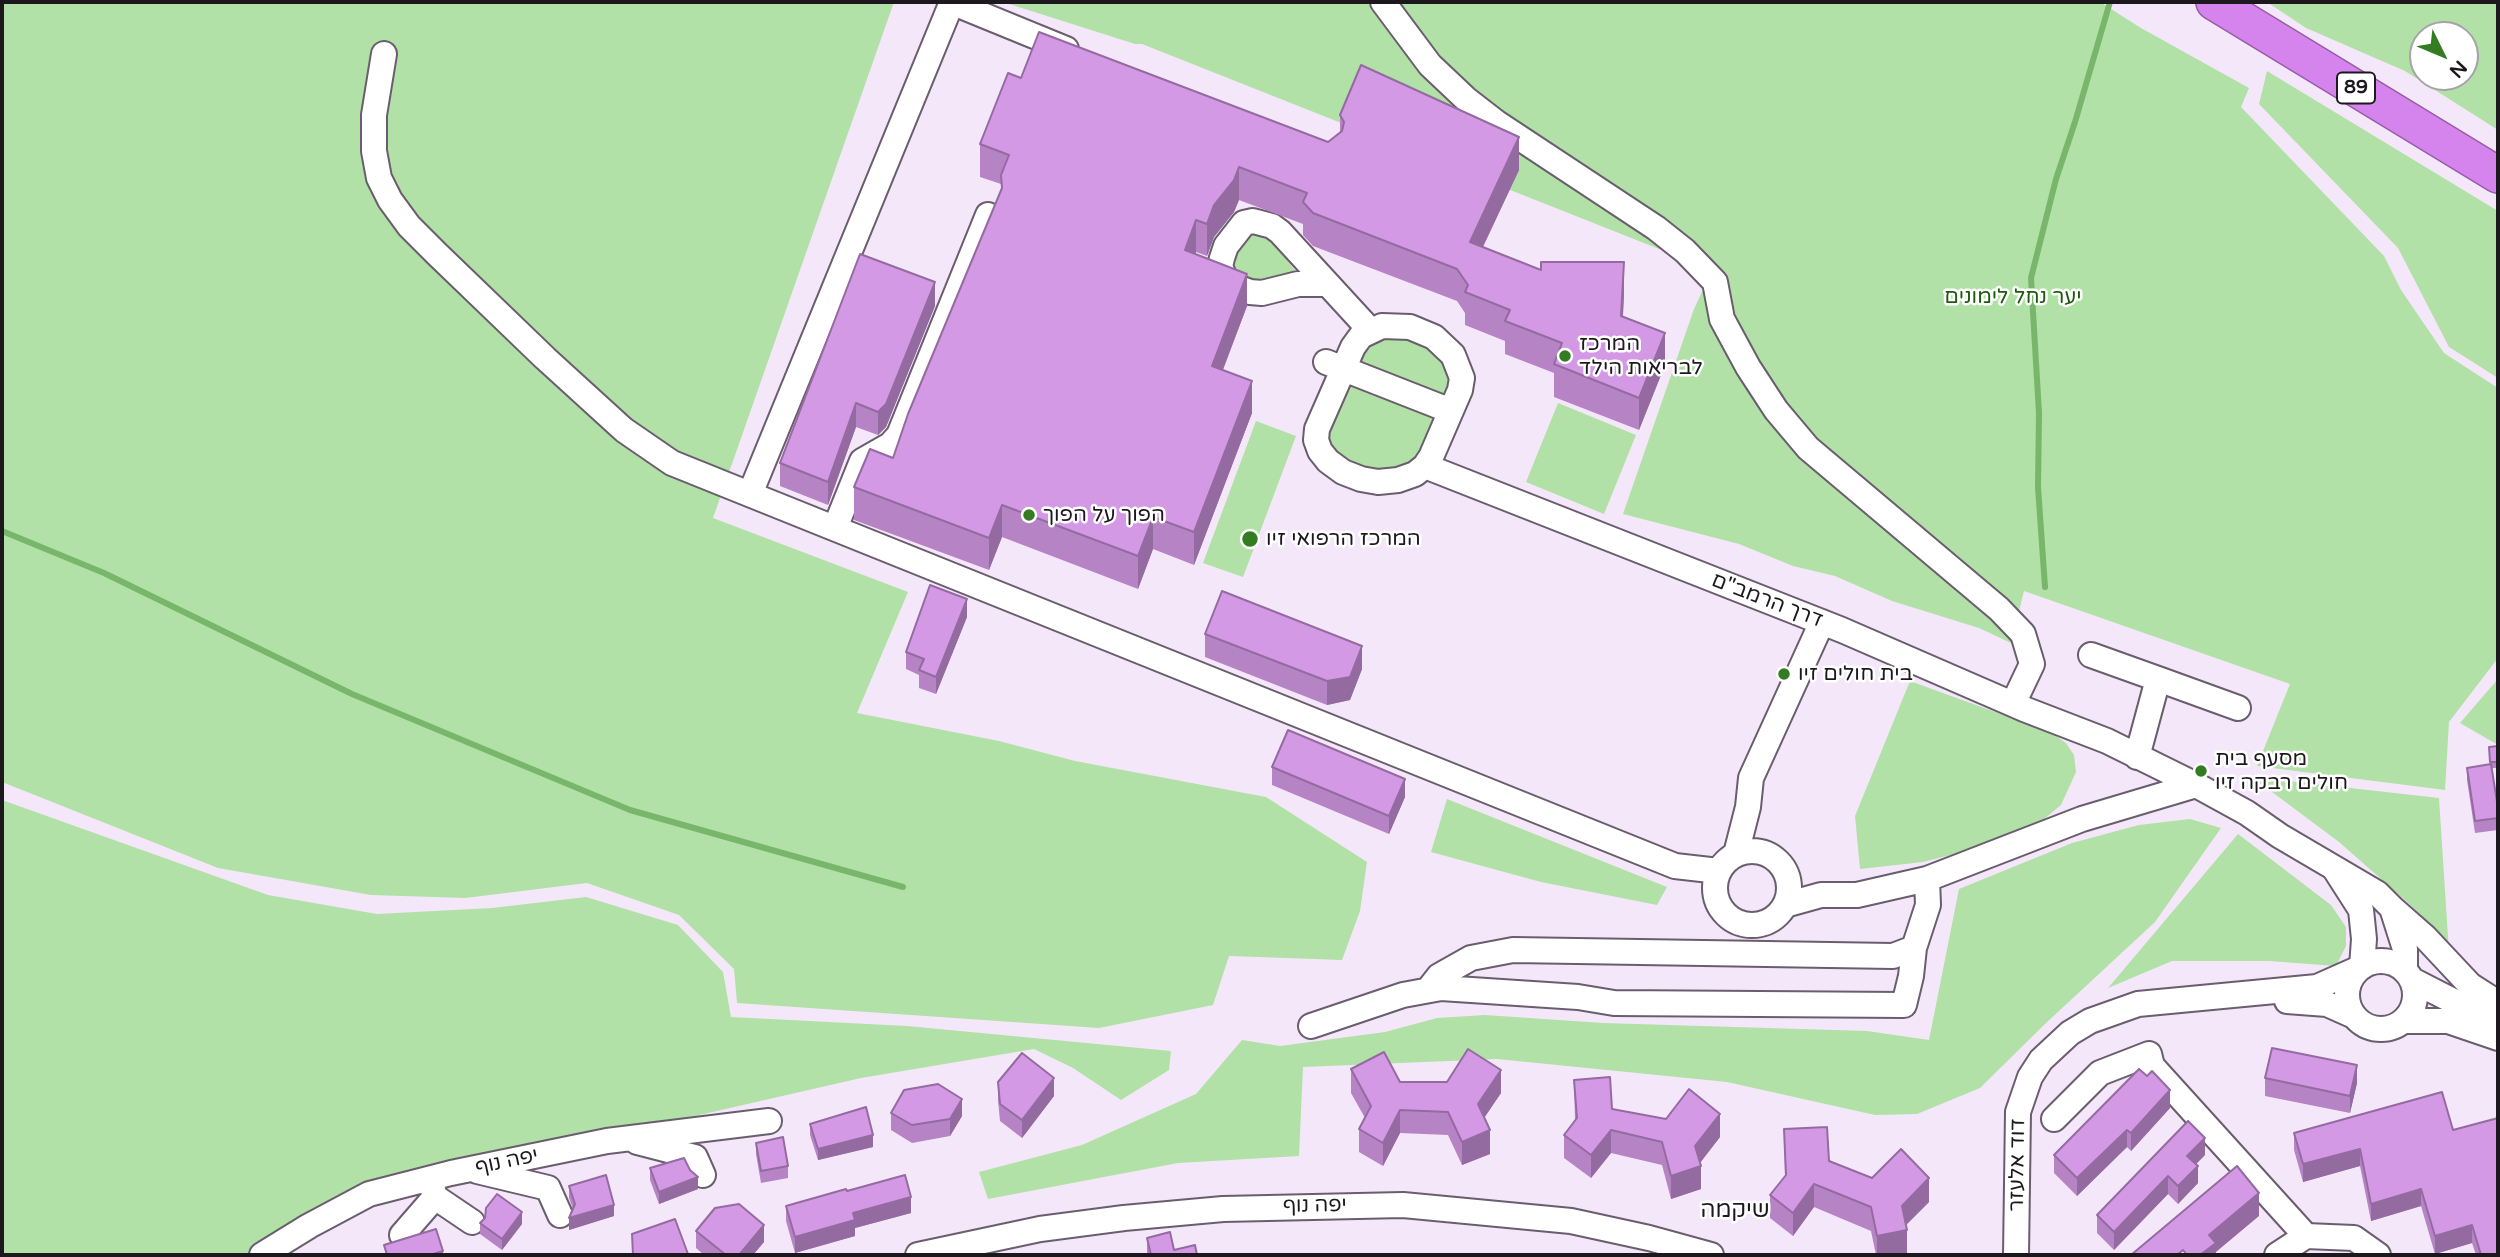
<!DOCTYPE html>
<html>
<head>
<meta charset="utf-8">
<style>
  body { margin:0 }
  #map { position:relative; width:2500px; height:1257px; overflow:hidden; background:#f5e7fa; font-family:"Varela Round",sans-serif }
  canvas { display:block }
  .frame { position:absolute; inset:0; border:4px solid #1d181e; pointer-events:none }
  .north { position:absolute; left:2409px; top:21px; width:70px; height:70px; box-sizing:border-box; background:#fff; border:2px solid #a5a3a5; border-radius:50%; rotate:133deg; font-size:19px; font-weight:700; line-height:28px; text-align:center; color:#1d181e }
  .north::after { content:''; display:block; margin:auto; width:24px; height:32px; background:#337c21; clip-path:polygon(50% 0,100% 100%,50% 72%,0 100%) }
</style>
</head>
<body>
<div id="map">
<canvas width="2500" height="1257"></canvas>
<div class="frame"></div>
<div class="north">N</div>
</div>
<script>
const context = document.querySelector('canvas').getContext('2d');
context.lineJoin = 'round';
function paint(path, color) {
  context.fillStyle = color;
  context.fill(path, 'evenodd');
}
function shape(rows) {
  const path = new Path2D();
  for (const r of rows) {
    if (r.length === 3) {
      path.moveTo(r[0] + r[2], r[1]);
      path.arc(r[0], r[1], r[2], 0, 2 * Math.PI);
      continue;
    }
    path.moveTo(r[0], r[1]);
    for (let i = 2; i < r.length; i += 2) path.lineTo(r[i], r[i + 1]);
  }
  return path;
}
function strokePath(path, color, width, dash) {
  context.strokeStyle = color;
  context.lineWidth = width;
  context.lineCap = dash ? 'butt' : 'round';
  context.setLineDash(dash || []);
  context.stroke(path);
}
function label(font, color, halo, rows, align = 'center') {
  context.font = font + ' "Varela Round",Heebo,sans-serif';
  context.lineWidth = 5;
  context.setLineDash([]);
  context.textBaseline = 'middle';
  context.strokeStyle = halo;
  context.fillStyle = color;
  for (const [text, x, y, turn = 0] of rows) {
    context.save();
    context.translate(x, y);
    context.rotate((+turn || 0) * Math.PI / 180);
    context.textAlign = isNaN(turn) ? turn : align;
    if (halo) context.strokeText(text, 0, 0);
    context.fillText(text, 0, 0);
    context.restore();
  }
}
paint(shape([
  [2,2,894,2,713,518,908,592,857,713,999,741,1075,761,1266,797,1367,862,1360,911,1342,960,1229,956,1213,1005,1099,1028,737,1003,734,969,679,915,587,883,465,898,371,895,218,868,2,782],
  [1003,2,2100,2,2141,28,2249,88,2241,107,2384,256,2401,290,2444,353,2498,388,2498,658,2449,722,2445,790,2257,766,2290,684,2024,591,2011,643,1979,628,1892,601,1835,576,1793,566,1739,544,1623,514,1694,309,1712,270,1142,44,1135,44],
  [2267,2,2498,2,2498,130,2405,71,2306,28],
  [2423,35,2465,35,2465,77,2423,77],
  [2267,71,2498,211,2498,378,2449,347,2398,248,2259,104],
  [1250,233,1259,233,1273,241,1296,272,1261,282,1251,281,1239,276,1232,265,1236,251],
  [1408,335,1440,353,1453,378,1424,453,1411,467,1364,471,1334,454,1325,431,1360,351,1374,337],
  [1558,403,1636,435,1604,514,1526,482],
  [1256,421,1296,436,1243,577,1203,563],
  [2498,679,2498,745,2460,723],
  [1910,681,2050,732,2066,743,2074,755,2076,772,2061,805,2044,819,1985,846,1923,862,1860,869,1855,816],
  [2252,777,2439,798,2449,952,2433,926,2405,900,2339,842],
  [1447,799,1667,887,1657,905,1541,882,1431,852],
  [2,800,268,895,377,914,492,908,586,897,678,925,723,972,731,1017,907,1026,1171,1051,1169,1070,1121,1100,1073,1068,1034,1049,861,1078,660,1124,453,1163,276,1255,2,1255],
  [2190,819,2221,828,2155,922,2045,1024,1980,1088,1917,1114,1875,1115,1727,1082,1497,1059,1303,1067,1299,1156,1178,1163,988,1199,979,1172,1082,1145,1196,1094,1242,1040,1280,1046,1385,1032,1437,1018,1485,1015,1603,1023,1867,1031,1929,1040,1959,889,2072,843,2139,825],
  [2238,834,2331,905,2346,927,2346,946,2336,966,2269,961,2172,961,2108,988]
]), '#b1e1a6');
strokePath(shape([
  [2,531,104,573,352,694,630,810,903,887],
  [2045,587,2038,487,2039,413,2031,278,2056,179,2075,122,2110,2]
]), '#78b66b', 6);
const minor = shape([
  [951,2,1066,49],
  [1383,2,1430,65,1466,99,1497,123,1656,228,1685,251,1715,282,1722,319,1748,367,1776,410,1808,448,1999,609,2023,634,2032,664,2013,704],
  [384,54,374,115,374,151,379,178,390,200,409,226,437,254,545,358,624,430,672,463,1675,866,1719,871],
  [1327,284,1298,284,1262,293,1250,292,1231,285,1224,276,1220,266,1222,258,1226,246,1244,223,1253,221,1272,226,1280,232,1370,330],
  [1382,326,1410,327,1434,337,1453,355,1462,378,1460,390,1431,457,1425,466,1415,474,1398,480,1378,482,1361,479,1343,472,1328,461,1320,451,1316,440,1317,429,1353,347,1361,336,1382,326],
  [1326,362,1451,411],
  [1425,466,1842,630,2024,709,2107,741,2196,785,2247,813,2280,836,2377,893,2392,908,2405,949,2405,971],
  [750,494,952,2],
  [835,528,862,461,890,445,899,435,988,215],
  [2091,655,2158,679],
  [2137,757,2158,679,2238,708],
  [1752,888,37],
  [1736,854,1748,807,1751,778,1822,622],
  [2336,871,2361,910,2364,939,2362,967],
  [1785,905,1821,895,1857,895,1927,879,2082,819,2196,785],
  [2392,908,2425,937,2470,985,2498,1003],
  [2381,995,34],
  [2412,980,2453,1001,2498,1018],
  [1428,990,1439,976,1471,958,1513,950,1893,956,1914,948,1928,905,1927,879],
  [2287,1001,2327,1004,2354,1016],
  [2404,1021,2448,1021,2498,1038],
  [1311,1026,1403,995,1441,988,1578,997,1614,1003,1904,1005,1911,976,1914,948],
  [2054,1119,2100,1073,2149,1054,2152,1066,2306,1236],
  [637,1142,695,1157,703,1175],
  [477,1171,548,1188,560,1215],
  [435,1197,472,1222],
  [402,1235,435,1197,430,1179],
  [262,1255,309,1226,369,1194,451,1173,607,1141,769,1121],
  [918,1255,1040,1229,1124,1218,1223,1209,1403,1205,1571,1221,1649,1238,1711,1255],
  [2016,1255,2018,1112,2030,1077,2041,1060,2070,1033,2090,1021,2138,1004,2317,987,2362,967],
  [2277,1255,2306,1236,2354,1238,2378,1255]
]);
const highway = shape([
  [2214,2,2498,175]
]);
strokePath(minor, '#6a5d6e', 28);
strokePath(highway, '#955ea5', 38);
strokePath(minor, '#fff', 24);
strokePath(highway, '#d584ed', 35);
paint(shape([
  [1021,78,1328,142,1340,133,1340,115,1519,170,1483,247,1541,270,1624,294,1623,316,1665,365,1639,430,1554,397,1554,373,1505,354,1505,341,1465,325,1465,313,1457,301,1313,246,1303,235,1303,224,1239,200,1234,212,1214,237,1207,256,1196,252,1195,254,1247,306,1223,370,1252,413,1194,565,1153,549,1138,589,1002,537,989,570,854,520,854,487,893,458,1001,191,1001,184,980,177,980,144],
  [935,306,886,427,878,435,856,427,828,505,780,486,780,463],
  [967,617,936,694,919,688,919,675,906,669,906,652],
  [1205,634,1362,669,1350,700,1327,705,1205,657],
  [2498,746,2498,768,2492,768,2498,808,2498,830,2475,833,2467,780,2467,768,2490,764,2489,747],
  [1272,767,1405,797,1389,834,1272,785],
  [1351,1069,1400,1082,1501,1093,1484,1118,1490,1154,1462,1165,1448,1135,1400,1133,1383,1166,1359,1152,1359,1129,1365,1118,1351,1093],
  [2265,1078,2357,1083,2350,1113,2265,1096],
  [1574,1080,1612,1109,1720,1137,1700,1163,1701,1189,1671,1199,1662,1165,1611,1153,1591,1178,1564,1158,1564,1135,1575,1120],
  [998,1082,1054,1096,1022,1138,1000,1121,998,1100],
  [2170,1108,2131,1151,2127,1147,2077,1196,2054,1173,2054,1155],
  [891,1113,962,1116,950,1136,912,1143,891,1130],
  [810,1124,873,1147,818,1160,810,1135],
  [1784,1129,1829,1161,1929,1202,1906,1225,1907,1253,1896,1255,1876,1255,1871,1231,1814,1207,1793,1236,1770,1218,1770,1195,1785,1176],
  [2453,1130,2498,1255,2476,1255,2472,1243,2435,1254,2421,1206,2371,1221,2360,1166,2303,1182,2294,1150,2294,1133],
  [756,1143,788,1166,788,1178,761,1183,756,1154],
  [2205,1155,2196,1164,2198,1183,2178,1204,2168,1194,2114,1250,2097,1233,2097,1215],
  [650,1168,698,1189,659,1204,650,1180],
  [569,1186,614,1216,569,1230,573,1209,569,1198],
  [847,1191,911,1213,855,1228,855,1236,795,1253,786,1221,786,1206],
  [480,1223,522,1224,502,1250,480,1234],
  [696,1231,764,1242,753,1255,704,1255,696,1248],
  [1147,1238,1174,1250,1197,1255,1147,1255]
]), '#b684c5');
paint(shape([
  [1519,137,1519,170,1470,274,1470,242],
  [1239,167,1239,200,1234,212,1214,237,1207,256,1207,224,1214,205],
  [1196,220,1196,252,1185,282,1185,250],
  [1624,262,1624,294,1621,348,1621,316],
  [1247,274,1247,306,1212,398,1212,366],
  [935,282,935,306,886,427,878,435,878,412],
  [1665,333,1665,365,1639,430,1639,398],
  [1252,381,1252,413,1194,565,1194,532],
  [856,403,856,427,828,505,828,482],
  [1002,505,1002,537,989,570,989,538],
  [1153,517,1153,549,1138,589,1138,556],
  [967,599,967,617,936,694,936,677],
  [1362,646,1362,669,1350,700,1327,705,1327,681],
  [1405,779,1405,797,1389,834,1389,816],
  [2357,1065,2357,1083,2350,1113,2350,1096],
  [1501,1070,1501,1093,1478,1127,1478,1104],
  [1054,1078,1054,1096,1022,1138,1022,1120],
  [2170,1090,2170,1108,2131,1151,2131,1133],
  [962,1099,962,1116,950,1136,950,1119],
  [1400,1110,1400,1133,1383,1166,1383,1143],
  [1720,1114,1720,1137,1696,1168,1701,1166,1701,1189,1671,1199,1671,1176],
  [1490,1130,1490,1154,1462,1165,1462,1142],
  [1611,1130,1611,1153,1591,1178,1591,1155],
  [2127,1130,2127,1147,2077,1196,2077,1178],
  [873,1135,873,1147,818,1160,818,1149],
  [2205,1138,2205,1155,2187,1173,2187,1156],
  [2360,1149,2360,1166,2303,1182,2303,1164],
  [2198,1166,2198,1183,2178,1204,2178,1186],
  [2168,1176,2168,1194,2114,1250,2114,1232],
  [698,1177,698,1189,659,1204,659,1192],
  [1929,1178,1929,1202,1902,1229,1902,1206],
  [1814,1184,1814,1207,1793,1236,1793,1213],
  [2421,1189,2421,1206,2371,1221,2371,1204],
  [2259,1193,2259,1216,2216,1252,2216,1255,2200,1255,2209,1235],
  [911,1197,911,1213,855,1228,855,1236,795,1253,795,1237,853,1213],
  [614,1205,614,1216,569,1230,569,1218],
  [522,1212,522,1224,502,1250,502,1239],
  [764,1225,764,1242,753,1255,739,1255],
  [2472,1225,2472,1243,2435,1254,2435,1236],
  [1907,1230,1907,1253,1896,1255,1877,1255,1877,1236],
  [443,1251,443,1255,430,1255]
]), '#946ba0');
const building = shape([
  [1039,32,1328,142,1342,131,1344,122,1340,115,1361,65,1519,137,1470,242,1541,270,1541,262,1624,262,1621,316,1665,333,1639,398,1554,364,1562,343,1505,321,1510,310,1465,292,1468,285,1457,269,1313,213,1303,202,1307,193,1239,167,1234,180,1214,205,1207,224,1196,220,1185,250,1247,274,1212,366,1252,381,1194,532,1153,517,1138,556,1002,505,989,538,854,487,870,449,893,458,908,414,1002,188,1001,175,1009,155,980,144,1008,73,1021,78,1039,32],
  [860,254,935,282,886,404,878,412,856,403,828,482,780,463,860,254],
  [930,585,967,599,936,677,919,670,924,659,906,652,930,585],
  [1222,591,1362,646,1350,677,1327,681,1205,634,1222,591],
  [1288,730,1405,779,1389,816,1272,767,1288,730],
  [2498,746,2498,762,2490,762,2489,747,2498,746],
  [2491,764,2498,808,2498,818,2475,821,2467,768,2491,764],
  [2272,1048,2357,1065,2350,1096,2265,1078,2272,1048],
  [1468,1049,1501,1070,1478,1104,1490,1130,1462,1142,1448,1112,1400,1110,1383,1143,1359,1129,1371,1106,1351,1069,1384,1052,1400,1082,1447,1082,1468,1049],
  [1022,1053,1054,1078,1022,1120,1000,1104,998,1082,1022,1053],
  [2139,1069,2147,1076,2152,1071,2170,1090,2131,1133,2127,1130,2077,1178,2054,1155,2139,1069],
  [1610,1077,1612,1109,1666,1119,1689,1089,1720,1114,1695,1146,1701,1166,1671,1176,1662,1142,1611,1130,1591,1155,1564,1135,1577,1118,1574,1080,1610,1077],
  [938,1084,962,1099,950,1119,912,1125,891,1113,904,1090,938,1084],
  [2442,1092,2453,1130,2498,1118,2498,1255,2481,1255,2472,1225,2435,1236,2421,1189,2371,1204,2360,1149,2303,1164,2294,1133,2442,1092],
  [866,1107,873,1135,818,1149,810,1124,866,1107],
  [2188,1121,2205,1138,2187,1156,2198,1166,2178,1186,2168,1176,2114,1232,2097,1215,2188,1121],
  [1827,1127,1829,1161,1872,1178,1901,1149,1929,1178,1902,1206,1907,1230,1877,1236,1871,1207,1814,1184,1793,1213,1770,1195,1786,1175,1784,1129,1827,1127],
  [783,1137,788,1166,761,1171,756,1143,783,1137],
  [684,1158,690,1170,698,1177,659,1192,650,1168,684,1158],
  [2237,1166,2259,1193,2209,1235,2216,1243,2200,1255,2187,1255,2183,1250,2177,1255,2131,1255,2237,1166],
  [606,1175,614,1205,569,1218,575,1204,569,1186,606,1175],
  [905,1175,911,1197,853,1213,855,1220,795,1237,786,1206,846,1189,847,1191,905,1175],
  [497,1194,522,1212,502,1239,480,1223,485,1218,486,1208,497,1194],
  [739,1204,764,1225,739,1255,726,1255,696,1231,715,1208,739,1204],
  [675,1219,688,1254,685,1255,633,1255,632,1234,675,1219],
  [436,1229,443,1251,430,1255,387,1255,384,1245,436,1229],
  [1170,1232,1174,1250,1195,1245,1197,1255,1151,1255,1147,1238,1170,1232]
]);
paint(building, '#d499e5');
strokePath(building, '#946ba0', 2);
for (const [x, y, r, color] of [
  [1565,356,7,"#337c21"],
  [1029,515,7,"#337c21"],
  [1250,539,9,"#337c21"],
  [1784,674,7,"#337c21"],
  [2201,771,7,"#337c21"]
]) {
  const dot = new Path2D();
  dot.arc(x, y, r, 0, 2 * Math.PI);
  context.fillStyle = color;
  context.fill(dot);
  strokePath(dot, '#fff', 2.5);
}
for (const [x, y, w] of [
  [2356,88,38]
]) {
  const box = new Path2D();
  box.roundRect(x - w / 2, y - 15.5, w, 31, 5);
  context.fillStyle = '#fff';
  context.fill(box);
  strokePath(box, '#1d181e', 2);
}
label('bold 19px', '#1d181e', null, [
  ["89",2356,88]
]);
label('21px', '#1f5b0e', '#fff', [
  ["יער נחל לימונים",2013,297]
]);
label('21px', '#1d181e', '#fff', [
  ["המרכז",1579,344],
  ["לבריאות הילד",1579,368],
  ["הפוך על הפוך",1043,515],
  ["המרכז הרפואי זיו",1266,539],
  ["בית חולים זיו",1798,674],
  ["מסעף בית",2215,759],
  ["חולים רבקה זיו",2215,783]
], 'left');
label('21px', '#1d181e', '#fff', [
  ["דרך הרמב\"ם",1767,601,21],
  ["יפה נוף",507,1162,-12],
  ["דוד אלעזר",2018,1165,-89],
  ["יפה נוף",1315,1206,-1]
]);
label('23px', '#1d181e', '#fff', [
  ["שיקמה",1735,1211]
]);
</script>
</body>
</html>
